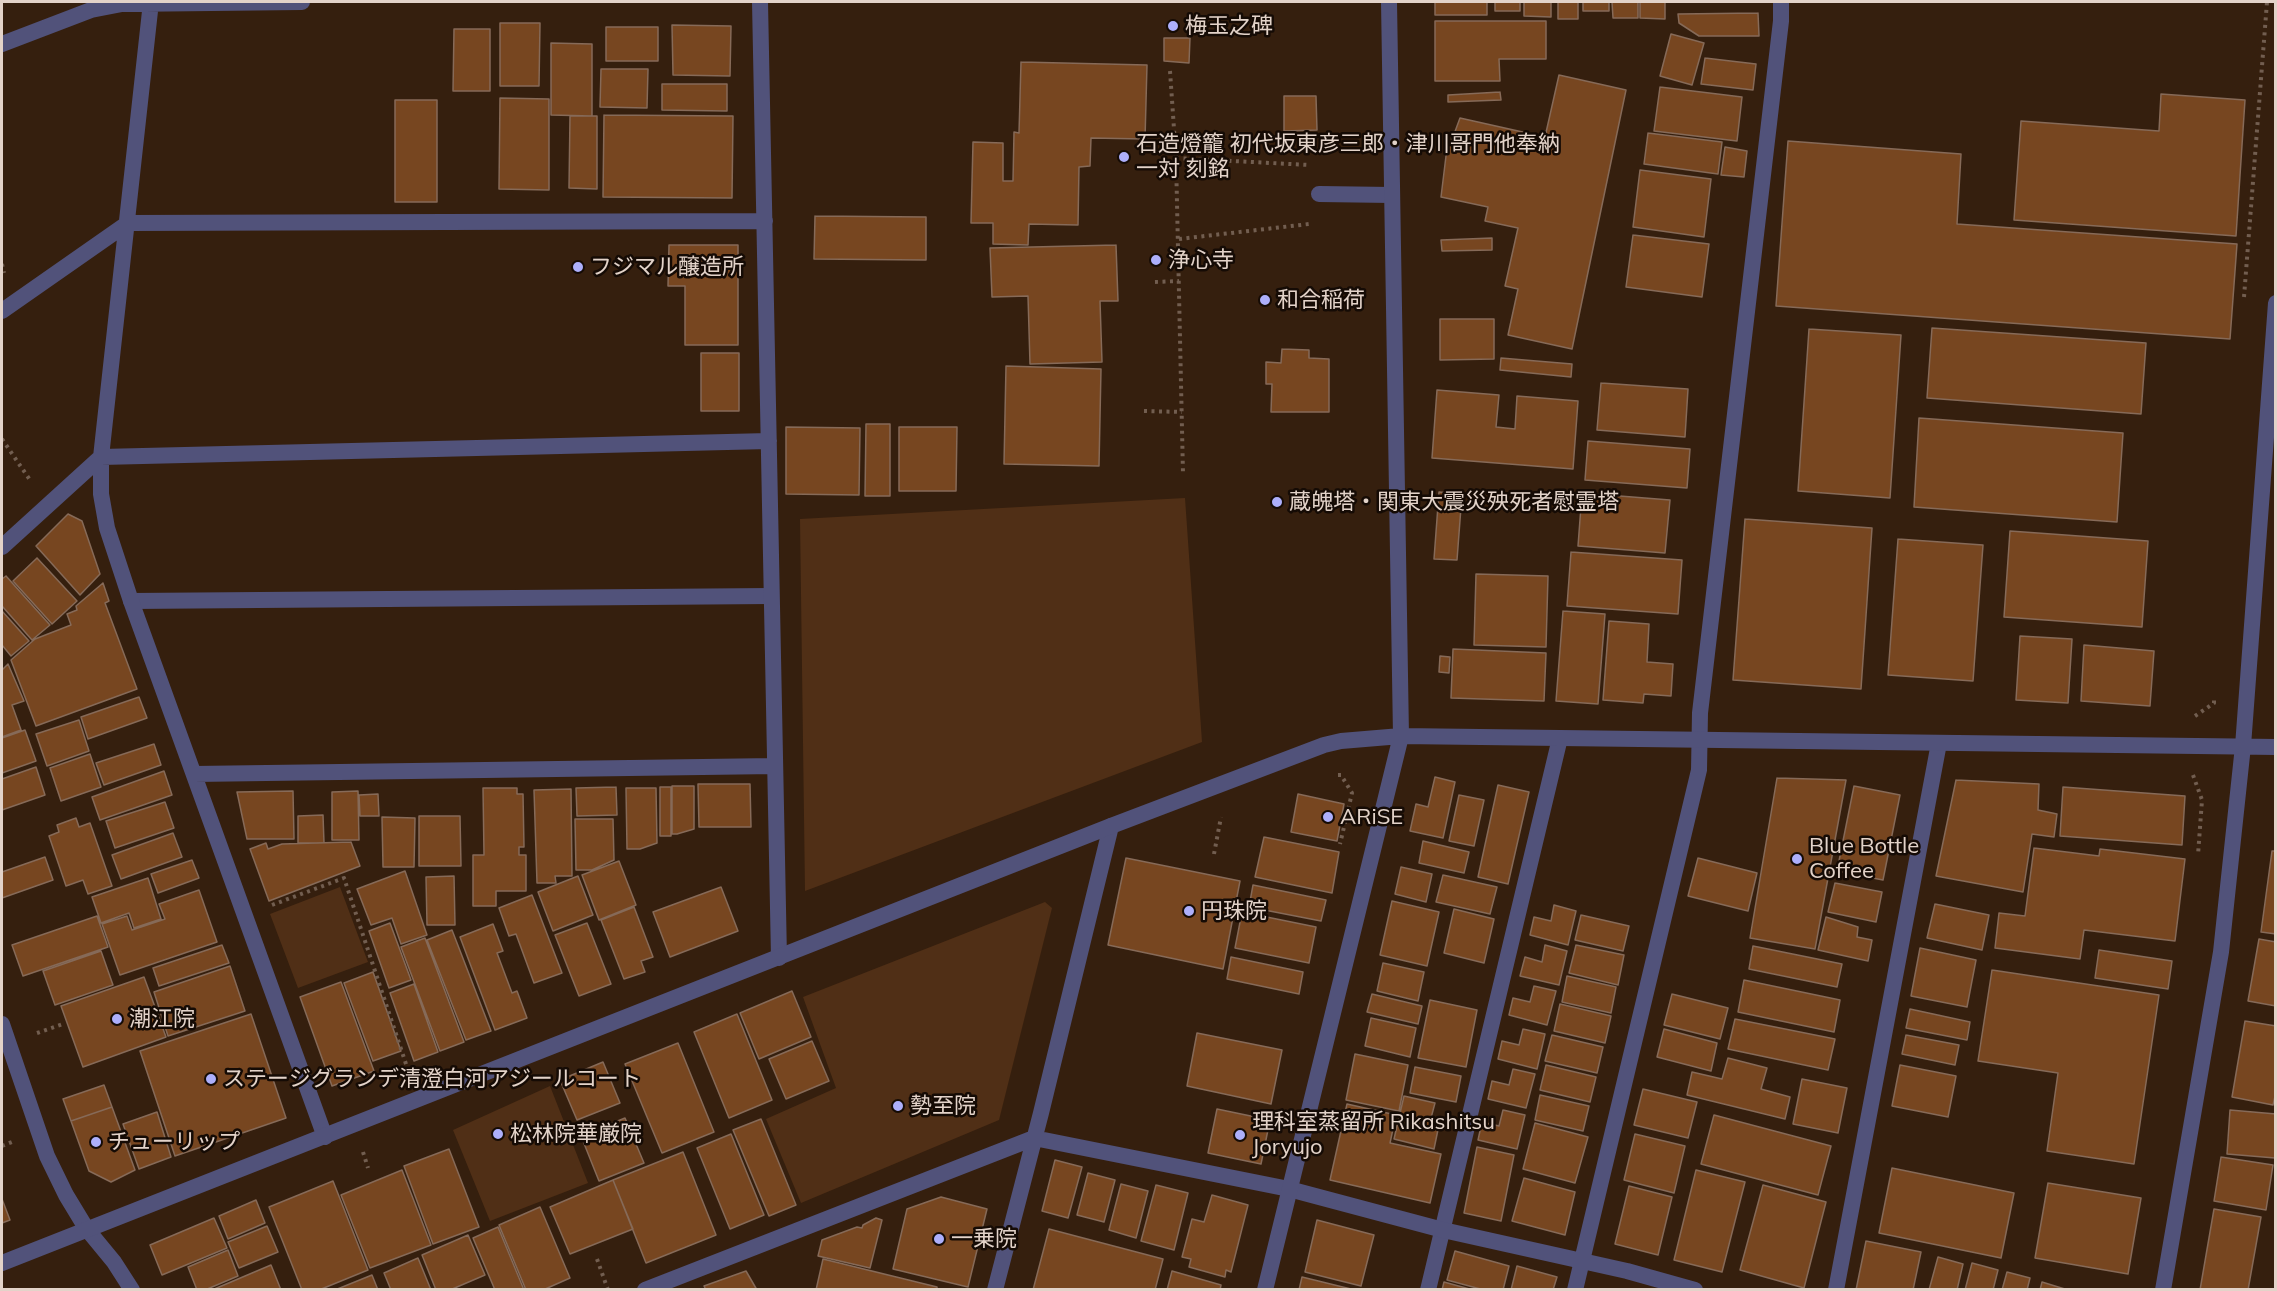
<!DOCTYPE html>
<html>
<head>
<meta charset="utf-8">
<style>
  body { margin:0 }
  #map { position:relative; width:2277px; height:1291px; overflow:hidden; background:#351f0e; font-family:Mulish,sans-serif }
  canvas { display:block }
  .frame { position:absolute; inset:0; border:3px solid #e3d3c9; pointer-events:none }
</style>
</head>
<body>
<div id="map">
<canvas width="2277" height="1291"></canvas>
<div class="frame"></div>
</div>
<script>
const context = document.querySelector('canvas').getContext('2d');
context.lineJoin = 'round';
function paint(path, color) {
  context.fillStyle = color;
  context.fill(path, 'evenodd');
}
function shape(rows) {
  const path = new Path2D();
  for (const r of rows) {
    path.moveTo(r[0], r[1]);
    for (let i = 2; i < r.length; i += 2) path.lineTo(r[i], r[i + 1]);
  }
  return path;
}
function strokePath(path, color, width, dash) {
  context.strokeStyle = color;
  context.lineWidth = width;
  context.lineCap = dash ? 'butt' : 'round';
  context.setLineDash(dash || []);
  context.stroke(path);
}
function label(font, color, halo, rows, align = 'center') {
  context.font = font + ' Mulish,"Noto Sans JP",sans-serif';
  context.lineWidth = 5;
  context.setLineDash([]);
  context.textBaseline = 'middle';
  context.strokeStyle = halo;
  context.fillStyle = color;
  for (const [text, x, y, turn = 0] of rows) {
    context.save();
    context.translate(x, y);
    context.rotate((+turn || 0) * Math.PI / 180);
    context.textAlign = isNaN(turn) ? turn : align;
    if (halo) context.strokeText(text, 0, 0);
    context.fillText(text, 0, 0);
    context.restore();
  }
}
paint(shape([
  [1185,498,1202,742,805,891,800,519],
  [340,887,368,962,298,988,270,914],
  [1045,902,1052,908,999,1120,801,1203,766,1119,836,1088,803,997],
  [550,1086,588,1183,490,1221,453,1130]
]), '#502f16');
const building = shape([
  [1435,2,1487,2,1487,15,1435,15,1435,2],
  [1495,2,1520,2,1520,11,1495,11,1495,2],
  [1524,2,1551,2,1551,17,1524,16,1524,2],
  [1558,2,1578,2,1578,19,1558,19,1558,2],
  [1583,2,1609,2,1609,11,1583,11,1583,2],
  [1612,2,1638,2,1638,18,1613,18,1612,2],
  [1640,2,1665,2,1665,19,1640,18,1640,2],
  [1758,13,1759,36,1699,36,1679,23,1678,14,1758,13],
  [1435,21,1546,21,1546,59,1499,59,1500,81,1435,81,1435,21],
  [500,23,540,23,539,86,500,86,500,23],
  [672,25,731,26,730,76,673,75,672,25],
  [606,27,658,27,658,61,606,61,606,27],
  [454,29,490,29,490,91,453,91,454,29],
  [1671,34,1704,43,1692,85,1660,76,1671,34],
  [1164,38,1190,38,1189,63,1164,61,1164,38],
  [551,43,592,44,592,116,551,115,551,43],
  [1705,58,1756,64,1753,90,1701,84,1705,58],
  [1021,62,1147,65,1145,139,1091,138,1090,166,1079,167,1078,225,1029,224,1028,245,993,244,993,223,971,223,973,142,1003,143,1003,181,1013,181,1014,132,1019,133,1021,62],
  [601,69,648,69,647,108,600,107,601,69],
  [1559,75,1626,90,1572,349,1508,335,1518,289,1505,286,1518,228,1485,221,1488,207,1441,197,1446,156,1460,118,1545,137,1559,75],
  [662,84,727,84,727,111,662,110,662,84],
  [1660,87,1742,97,1737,141,1654,131,1660,87],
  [1500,92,1501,100,1448,102,1448,95,1500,92],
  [2161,94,2245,100,2236,236,2014,220,2021,121,2159,131,2161,94],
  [1284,96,1316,96,1317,130,1284,131,1284,96],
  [500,98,549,99,549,190,499,189,500,98],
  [395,100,437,100,437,202,395,202,395,100],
  [604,115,733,116,732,198,603,197,604,115],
  [570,116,597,116,597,189,569,188,570,116],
  [1648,133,1722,142,1718,174,1644,164,1648,133],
  [1788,141,1961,154,1957,224,2237,244,2230,339,1776,306,1788,141],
  [1725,147,1747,151,1744,177,1721,175,1725,147],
  [1640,170,1711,179,1704,237,1633,227,1640,170],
  [815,216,926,217,926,260,814,259,815,216],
  [1633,235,1709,244,1702,297,1626,287,1633,235],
  [1492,238,1492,250,1442,251,1441,240,1492,238],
  [669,245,738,245,738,345,685,345,685,286,668,286,669,245],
  [1116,245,1118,301,1100,301,1102,362,1030,364,1028,296,992,297,990,248,1116,245],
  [1440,319,1494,319,1494,359,1440,360,1440,319],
  [1932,328,2146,343,2141,414,1927,398,1932,328],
  [1809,329,1901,335,1890,498,1798,491,1809,329],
  [1282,349,1309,350,1309,358,1329,359,1329,412,1271,412,1272,384,1266,384,1266,362,1281,363,1282,349],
  [701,353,739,353,739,411,701,411,701,353],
  [1501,358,1572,364,1571,377,1500,370,1501,358],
  [1006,366,1101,369,1099,466,1004,464,1006,366],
  [1601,383,1688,389,1685,437,1597,430,1601,383],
  [1437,390,1499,395,1496,427,1515,429,1517,396,1578,401,1573,469,1432,458,1437,390],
  [1919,418,2123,433,2117,522,1914,507,1919,418],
  [866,424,890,424,890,496,865,496,866,424],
  [786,427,860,428,859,495,786,494,786,427],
  [899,427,957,427,956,491,899,491,899,427],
  [1588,441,1690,449,1687,488,1585,480,1588,441],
  [1439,492,1462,494,1457,560,1434,559,1439,492],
  [1582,493,1670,500,1665,553,1578,546,1582,493],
  [68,514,82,521,100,574,80,595,36,546,68,514],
  [1745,519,1872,528,1861,689,1733,680,1745,519],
  [2010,531,2148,541,2142,627,2004,617,2010,531],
  [1898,539,1983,545,1973,681,1888,675,1898,539],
  [1571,552,1682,560,1678,614,1567,606,1571,552],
  [37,558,77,601,52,624,13,581,37,558],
  [1476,574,1548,576,1546,647,1474,645,1476,574],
  [6,576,50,625,32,640,2,606,2,579,6,576],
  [103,583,109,601,105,603,137,689,36,726,11,660,35,639,71,625,67,614,77,610,76,606,103,583],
  [2,611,29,641,11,656,2,645,2,611],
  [1563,611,1605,614,1598,704,1556,701,1563,611],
  [1609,621,1649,624,1647,662,1673,664,1671,696,1644,694,1643,703,1603,700,1609,621],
  [2020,636,2072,639,2068,703,2016,700,2020,636],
  [2084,645,2154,651,2150,706,2081,701,2084,645],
  [1453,649,1546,653,1544,701,1451,698,1453,649],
  [1440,656,1450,657,1449,673,1439,672,1440,656],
  [8,664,24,701,12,705,21,730,2,737,2,670,8,664],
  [139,697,147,718,88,739,81,717,139,697],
  [79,720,89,751,47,766,36,734,79,720],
  [25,730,36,761,2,773,2,738,25,730],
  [154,744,161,765,104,785,96,763,154,744],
  [90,754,101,787,61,801,50,768,90,754],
  [36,767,45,795,2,810,2,779,36,767],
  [164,771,172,795,100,820,92,797,164,771],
  [1435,777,1455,782,1443,838,1410,831,1416,804,1428,807,1435,777],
  [1777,778,1846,780,1815,949,1750,938,1777,778],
  [1956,780,2039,784,2038,810,2057,814,2054,837,2032,834,2023,892,1936,876,1956,780],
  [698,784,750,784,751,827,699,827,698,784],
  [1498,785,1529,792,1508,884,1478,877,1498,785],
  [672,786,694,786,694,829,677,834,672,834,672,786],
  [1854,786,1900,795,1883,880,1837,871,1854,786],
  [616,787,617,815,577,816,576,788,616,787],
  [660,787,671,787,671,836,660,836,660,787],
  [2063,787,2185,796,2182,845,2060,836,2063,787],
  [483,788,517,788,517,794,523,794,524,847,519,847,519,855,526,855,526,891,496,891,496,906,473,906,473,855,484,855,483,788],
  [626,788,656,788,657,843,640,849,627,849,626,788],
  [571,789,572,876,555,876,556,883,537,883,534,790,571,789],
  [293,791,294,839,247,839,237,792,293,791],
  [358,791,359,840,332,840,332,792,358,791],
  [378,794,379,816,360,816,359,795,378,794],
  [1298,794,1344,804,1337,841,1291,832,1298,794],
  [1459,795,1484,800,1474,846,1449,841,1459,795],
  [165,802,174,828,115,848,106,821,165,802],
  [323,815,324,843,298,843,298,816,323,815],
  [419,816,460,816,461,866,419,866,419,816],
  [382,817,415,818,414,867,383,867,382,817],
  [76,818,79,827,90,823,112,886,88,894,83,880,66,886,49,836,59,832,57,825,76,818],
  [575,819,613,819,614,860,592,870,576,870,575,819],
  [173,833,182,857,121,879,112,855,173,833],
  [1264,837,1339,852,1332,893,1255,877,1264,837],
  [1423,841,1469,852,1464,873,1419,863,1423,841],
  [351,842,360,866,269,901,250,849,266,843,268,849,282,844,351,842],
  [2034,848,2099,856,2100,849,2185,859,2175,941,2084,930,2080,959,1995,948,1999,913,2025,916,2034,848],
  [2272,851,2276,851,2276,934,2261,932,2272,851],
  [45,857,53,880,2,898,2,872,45,857],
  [1126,858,1240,881,1223,969,1108,945,1126,858],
  [1698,858,1757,873,1748,911,1688,896,1698,858],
  [192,860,199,878,158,893,151,874,192,860],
  [619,861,636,905,599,920,582,875,619,861],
  [1401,867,1432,874,1426,902,1395,894,1401,867],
  [405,871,427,935,401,944,392,918,371,925,357,889,405,871],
  [1443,875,1497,887,1490,914,1436,902,1443,875],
  [454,876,455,925,427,925,426,877,454,876],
  [578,876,593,915,553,931,538,892,578,876],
  [148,878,161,919,134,928,129,913,101,923,92,897,148,878],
  [1835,883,1882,892,1876,922,1828,912,1835,883],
  [1253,885,1326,900,1321,921,1249,907,1253,885],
  [721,887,738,931,670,957,653,912,721,887],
  [199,890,217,942,120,975,102,924,127,916,132,930,165,919,159,904,199,890],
  [532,895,562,973,534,983,516,934,509,936,499,908,532,895],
  [1392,901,1439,912,1427,966,1380,955,1392,901],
  [1935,904,1989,915,1982,950,1927,938,1935,904],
  [1554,905,1576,911,1568,945,1530,935,1534,917,1551,921,1554,905],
  [634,907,653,957,641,961,645,972,624,979,601,920,634,907],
  [1454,909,1494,919,1484,963,1444,953,1454,909],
  [1242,912,1316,927,1309,963,1235,948,1242,912],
  [1581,915,1629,926,1623,951,1575,940,1581,915],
  [97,916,108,947,23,976,12,945,97,916],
  [1826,917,1858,927,1857,937,1872,940,1868,961,1818,950,1826,917],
  [390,923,411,980,389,988,369,931,390,923],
  [587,923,611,984,579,996,555,935,587,923],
  [493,924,503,951,497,953,512,993,517,991,527,1018,495,1030,460,937,493,924],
  [452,930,491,1031,466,1040,427,940,452,930],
  [425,938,464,1042,440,1051,401,947,425,938],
  [2259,939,2276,942,2276,1006,2248,1001,2259,939],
  [222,945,229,963,159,986,153,968,222,945],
  [1545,945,1567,951,1559,985,1520,976,1525,957,1542,962,1545,945],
  [1576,945,1624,955,1618,985,1569,973,1576,945],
  [1753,946,1842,964,1837,987,1749,969,1753,946],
  [1920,948,1976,960,1967,1007,1911,996,1920,948],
  [2099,950,2172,961,2168,989,2095,978,2099,950],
  [101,951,113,985,55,1005,43,971,101,951],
  [1231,957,1303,972,1299,994,1227,979,1231,957],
  [1383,963,1424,972,1418,1001,1377,991,1383,963],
  [230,966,245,1011,168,1036,154,992,230,966],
  [1992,970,2159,995,2134,1164,2047,1151,2058,1073,1978,1061,1992,970],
  [373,972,401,1051,373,1061,344,983,373,972],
  [1567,976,1616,987,1611,1013,1562,1002,1567,976],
  [144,977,166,1037,83,1067,61,1006,144,977],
  [1744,980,1840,1000,1834,1032,1738,1012,1744,980],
  [341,982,374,1071,332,1086,300,997,341,982],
  [414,984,438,1052,414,1061,390,993,414,984],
  [1534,986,1556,991,1547,1025,1509,1015,1513,998,1530,1002,1534,986],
  [792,991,811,1037,759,1059,740,1013,792,991],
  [1372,994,1422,1006,1418,1024,1367,1012,1372,994],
  [1672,994,1728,1008,1720,1039,1664,1025,1672,994],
  [1430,1000,1477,1010,1466,1067,1418,1058,1430,1000],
  [1560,1004,1611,1016,1605,1043,1554,1031,1560,1004],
  [1910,1009,1970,1022,1967,1040,1906,1028,1910,1009],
  [251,1014,286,1118,175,1156,140,1051,251,1014],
  [737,1014,772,1100,729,1118,694,1032,737,1014],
  [1371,1018,1416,1028,1410,1057,1365,1046,1371,1018],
  [1735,1019,1835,1039,1828,1070,1728,1049,1735,1019],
  [2245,1021,2276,1026,2276,1092,2273,1105,2232,1097,2245,1021],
  [1523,1029,1545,1034,1537,1069,1498,1059,1502,1041,1519,1045,1523,1029],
  [1664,1029,1717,1043,1711,1071,1657,1057,1664,1029],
  [1197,1033,1282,1050,1271,1104,1187,1086,1197,1033],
  [1552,1035,1603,1047,1597,1073,1545,1061,1552,1035],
  [1906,1035,1959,1045,1955,1065,1902,1054,1906,1035],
  [812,1041,829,1081,786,1099,769,1059,812,1041],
  [678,1043,714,1132,662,1153,625,1064,678,1043],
  [1355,1054,1408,1065,1399,1111,1346,1100,1355,1054],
  [1728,1058,1767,1068,1761,1089,1790,1097,1785,1119,1687,1095,1692,1072,1722,1079,1728,1058],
  [603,1062,620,1103,577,1120,560,1080,603,1062],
  [1546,1065,1596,1077,1590,1102,1540,1090,1546,1065],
  [1900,1065,1956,1076,1948,1117,1892,1106,1900,1065],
  [1415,1067,1461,1076,1456,1102,1410,1093,1415,1067],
  [1513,1069,1535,1074,1526,1108,1488,1099,1492,1081,1509,1085,1513,1069],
  [1802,1079,1847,1088,1838,1133,1793,1124,1802,1079],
  [104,1085,112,1107,71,1121,63,1099,104,1085],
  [1643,1089,1697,1102,1688,1138,1634,1125,1643,1089],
  [1540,1095,1589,1106,1583,1131,1535,1120,1540,1095],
  [1404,1096,1435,1103,1431,1118,1440,1120,1434,1149,1394,1139,1404,1096],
  [1347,1104,1396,1115,1390,1143,1441,1154,1430,1203,1330,1180,1347,1104],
  [112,1107,135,1170,111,1182,89,1171,71,1121,112,1107],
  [1217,1109,1270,1120,1261,1164,1208,1153,1217,1109],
  [1503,1110,1525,1115,1517,1149,1478,1140,1482,1122,1499,1126,1503,1110],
  [2230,1110,2276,1114,2275,1158,2227,1154,2230,1110],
  [157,1112,171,1157,139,1169,123,1124,157,1112],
  [1714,1115,1831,1146,1818,1195,1701,1164,1714,1115],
  [625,1118,644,1163,599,1181,581,1136,625,1118],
  [761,1119,796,1205,769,1216,733,1130,761,1119],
  [1535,1123,1588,1137,1575,1183,1523,1169,1535,1123],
  [731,1134,764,1215,730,1229,697,1148,731,1134],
  [1635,1134,1685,1146,1674,1193,1624,1180,1635,1134],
  [1477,1147,1514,1155,1501,1221,1464,1213,1477,1147],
  [449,1149,479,1227,433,1244,404,1166,449,1149],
  [683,1152,716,1235,646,1263,613,1180,683,1152],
  [2221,1157,2273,1165,2266,1210,2214,1201,2221,1157],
  [1055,1160,1082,1167,1068,1218,1042,1211,1055,1160],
  [1892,1168,2014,1193,2001,1258,1879,1233,1892,1168],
  [402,1170,431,1245,370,1268,341,1195,402,1170],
  [1696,1170,1745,1182,1722,1272,1674,1260,1696,1170],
  [1088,1173,1115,1180,1104,1222,1077,1215,1088,1173],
  [1524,1178,1575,1192,1565,1235,1512,1221,1524,1178],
  [613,1180,633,1229,570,1254,550,1207,613,1180],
  [333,1181,368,1270,319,1290,302,1290,269,1207,333,1181],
  [2048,1183,2141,1198,2128,1274,2035,1258,2048,1183],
  [1121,1184,1148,1191,1136,1238,1109,1230,1121,1184],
  [1156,1185,1188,1193,1174,1250,1141,1241,1156,1185],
  [1763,1185,1826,1202,1804,1288,1740,1270,1763,1185],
  [1629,1186,1672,1197,1658,1255,1615,1244,1629,1186],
  [1212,1195,1248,1205,1231,1272,1226,1270,1225,1277,1189,1267,1191,1259,1182,1257,1192,1219,1204,1222,1212,1195],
  [941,1197,987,1209,968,1287,893,1269,907,1209,941,1197],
  [2,1199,10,1220,2,1223,2,1199],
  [256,1200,265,1223,228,1239,219,1216,256,1200],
  [540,1207,570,1278,543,1290,526,1290,499,1225,540,1207],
  [2214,1209,2261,1217,2248,1290,2200,1290,2214,1209],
  [214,1218,227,1248,162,1275,150,1245,214,1218],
  [876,1218,882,1220,870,1268,818,1256,822,1240,857,1227,862,1228,863,1225,876,1218],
  [1317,1220,1374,1235,1361,1286,1305,1272,1317,1220],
  [267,1226,278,1252,239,1268,228,1242,267,1226],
  [498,1227,524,1290,495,1290,473,1238,498,1227],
  [1049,1229,1163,1259,1155,1290,1033,1290,1049,1229],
  [468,1235,485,1275,450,1290,436,1290,422,1255,468,1235],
  [1866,1241,1921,1252,1913,1290,1856,1290,1866,1241],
  [228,1250,238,1276,205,1290,197,1290,188,1267,228,1250],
  [1455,1251,1509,1266,1503,1290,1484,1290,1447,1280,1455,1251],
  [1938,1257,1963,1264,1957,1290,1929,1290,1938,1257],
  [418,1258,431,1290,391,1290,384,1273,418,1258],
  [823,1259,937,1287,937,1290,816,1290,823,1259],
  [1972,1263,1998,1270,1993,1290,1965,1290,1972,1263],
  [271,1265,281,1290,212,1290,271,1265],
  [1517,1266,1557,1277,1553,1290,1511,1290,1517,1266],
  [746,1271,757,1290,706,1290,704,1286,746,1271],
  [1172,1271,1221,1285,1220,1290,1167,1290,1172,1271],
  [2007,1272,2030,1278,2027,1290,2002,1290,2007,1272],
  [372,1275,378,1290,335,1290,372,1275],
  [1302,1277,1355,1290,1299,1290,1302,1277],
  [1444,1282,1473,1290,1442,1290,1444,1282],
  [2042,1282,2068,1290,2040,1290,2042,1282]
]);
paint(building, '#774620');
strokePath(building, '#866a58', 1.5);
strokePath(shape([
  [1170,71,1176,158,1183,474],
  [1176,158,1309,165],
  [1179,239,1309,224],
  [2,264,4,273],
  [1155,282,1179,281],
  [2244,297,2267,2],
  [1144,411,1182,412],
  [2,439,30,480],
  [2195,716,2214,703,2214,700],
  [1338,775,1341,775,1352,793,1340,844],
  [2193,775,2202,800,2198,855],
  [1214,854,1221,817],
  [272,905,344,878,408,1070],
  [37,1033,63,1024],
  [2,1146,12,1142],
  [363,1152,368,1168],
  [597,1259,608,1290]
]), '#725e50', 4, [3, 4.5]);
strokePath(shape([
  [1319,194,1392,195],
  [131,601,771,596],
  [1428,1290,1560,738]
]), '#51527a', 16);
strokePath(shape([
  [151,2,101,457,101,494,107,528,131,601,325,1137],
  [760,2,779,958],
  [2,44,91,10,122,4,302,2],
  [2,311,128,223,765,221],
  [2,547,101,457,769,441],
  [194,774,775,766],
  [2,1024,47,1156,66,1195,86,1228,114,1262,132,1290],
  [645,1290,1034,1138,1289,1189,1443,1230,1627,1271,1695,1290],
  [995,1290,1041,1113,1111,826],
  [1575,1290,1699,770,1700,713,1781,21,1781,2],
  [1836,1290,1939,743]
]), '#51527a', 16);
strokePath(shape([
  [2,1263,1111,826,1324,745,1341,741,1401,736,2276,747],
  [1265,1290,1401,736,1389,2],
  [2163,1290,2221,952,2243,746,2276,303]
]), '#51527a', 16);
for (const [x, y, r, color] of [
  [1173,26,6,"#adaffb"],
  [1124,157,6,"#adaffb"],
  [1156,260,6,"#adaffb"],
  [578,267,6,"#adaffb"],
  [1265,300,6,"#adaffb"],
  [1277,502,6,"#adaffb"],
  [1328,817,6,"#adaffb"],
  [1797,859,6,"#adaffb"],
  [1189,911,6,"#adaffb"],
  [117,1019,6,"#adaffb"],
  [211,1079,6,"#adaffb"],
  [898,1106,6,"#adaffb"],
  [498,1134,6,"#adaffb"],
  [1240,1135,6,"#adaffb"],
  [96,1142,6,"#adaffb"],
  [939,1239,6,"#adaffb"]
]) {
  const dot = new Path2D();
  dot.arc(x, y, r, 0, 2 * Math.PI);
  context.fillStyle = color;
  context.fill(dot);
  strokePath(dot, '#150b05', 2);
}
label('22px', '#e3d3c9', '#150b05', [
  ["梅玉之碑",1185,26],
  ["石造燈籠 初代坂東彦三郎・津川哥門他奉納",1136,144],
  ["一対 刻銘",1136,169],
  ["浄心寺",1168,260],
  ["フジマル醸造所",590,267],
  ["和合稲荷",1277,300],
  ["蔵魄塔・関東大震災殃死者慰霊塔",1289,502],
  ["ARiSE",1340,817],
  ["Blue Bottle",1809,846],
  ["Coffee",1809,871],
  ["円珠院",1201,911],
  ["潮江院",129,1019],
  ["ステージグランデ清澄白河アジールコート",223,1079],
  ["勢至院",910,1106],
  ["理科室蒸留所 Rikashitsu",1252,1122],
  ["Joryujo",1252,1147],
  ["松林院華厳院",510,1134],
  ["チューリップ",108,1142],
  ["一乗院",951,1239]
], 'left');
</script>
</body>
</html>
